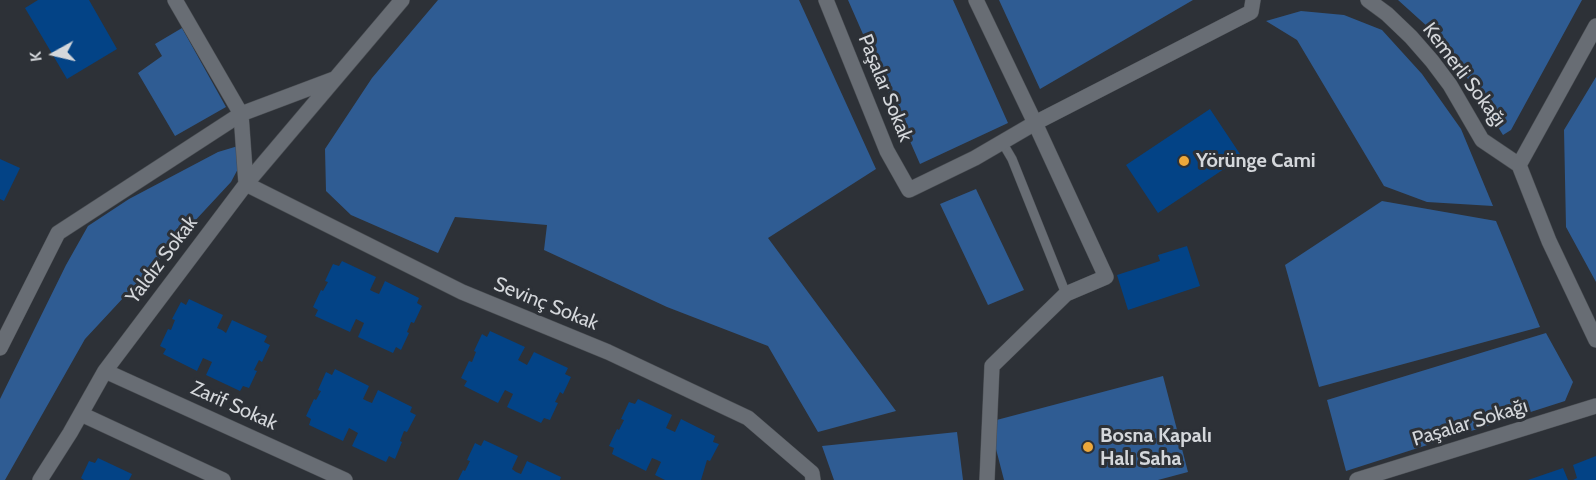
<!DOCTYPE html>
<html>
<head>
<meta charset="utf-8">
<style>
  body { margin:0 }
  #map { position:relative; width:1596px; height:480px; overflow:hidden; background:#2d3137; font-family:Cabin,sans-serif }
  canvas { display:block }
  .north { position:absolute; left:24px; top:24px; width:60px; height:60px; -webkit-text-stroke:4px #2d3137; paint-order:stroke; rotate:262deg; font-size:16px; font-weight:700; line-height:24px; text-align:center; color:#d4d7db }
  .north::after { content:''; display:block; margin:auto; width:21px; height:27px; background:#d4d7db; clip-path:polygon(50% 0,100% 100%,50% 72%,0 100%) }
</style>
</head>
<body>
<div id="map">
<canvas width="1596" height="480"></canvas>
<div class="north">K</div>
</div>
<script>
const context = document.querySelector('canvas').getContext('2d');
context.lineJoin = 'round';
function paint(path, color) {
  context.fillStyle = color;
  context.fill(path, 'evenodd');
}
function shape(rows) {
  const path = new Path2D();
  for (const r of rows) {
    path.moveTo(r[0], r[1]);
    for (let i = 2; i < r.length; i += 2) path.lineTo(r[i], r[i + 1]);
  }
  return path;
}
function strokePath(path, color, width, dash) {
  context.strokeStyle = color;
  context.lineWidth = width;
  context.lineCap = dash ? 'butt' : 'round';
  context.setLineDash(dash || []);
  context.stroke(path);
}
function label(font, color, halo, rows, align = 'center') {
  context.font = font + ' Cabin,sans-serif';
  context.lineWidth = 6;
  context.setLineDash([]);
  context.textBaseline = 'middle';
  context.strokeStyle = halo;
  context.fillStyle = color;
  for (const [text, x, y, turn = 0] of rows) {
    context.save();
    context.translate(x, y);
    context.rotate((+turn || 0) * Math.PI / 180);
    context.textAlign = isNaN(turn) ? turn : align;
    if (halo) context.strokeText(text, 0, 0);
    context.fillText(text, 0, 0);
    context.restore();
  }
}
paint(shape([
  [438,0,799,0,876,169,768,238,896,411,818,432,768,346,667,307,544,250,547,225,455,217,438,253,351,215,326,191,325,149,372,78],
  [848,0,953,0,1008,123,920,164],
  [999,0,1193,0,1040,89],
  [1398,0,1582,0,1511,130,1503,135,1451,52,1439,37],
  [1301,11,1344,15,1382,30,1422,74,1461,129,1493,206,1427,202,1384,186,1297,40,1266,21],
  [182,28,226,107,175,136,138,73,162,56,155,44],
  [1596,77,1596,282,1566,227,1564,130],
  [238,146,240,165,231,182,85,339,5,480,0,480,0,399,66,265,88,226,129,199,218,152],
  [976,189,1024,290,988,305,940,204],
  [1382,201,1496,221,1540,327,1319,387,1285,265],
  [1546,333,1573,382,1565,401,1346,471,1327,400],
  [1163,376,1188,472,1158,480,1004,480,989,422],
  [957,432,963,480,834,480,822,446]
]), '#2f5c93');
paint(shape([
  [38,0,89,0,117,49,67,79,25,8],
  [1210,109,1242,157,1158,213,1126,165],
  [0,159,20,168,4,201,0,199],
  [1187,246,1200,286,1128,310,1117,275,1160,261,1158,255],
  [342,261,376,277,370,290,374,292,379,294,385,281,419,298,417,303,422,306,414,323,411,322,407,332,409,333,401,350,396,347,393,353,358,337,364,323,356,319,350,332,315,316,318,310,313,307,321,290,323,291,328,282,325,281,333,264,339,266],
  [189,299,223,315,217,328,222,330,226,333,232,320,267,336,264,342,270,345,262,362,259,360,254,370,257,371,249,388,243,386,240,391,206,375,212,362,203,358,197,371,163,354,166,349,160,346,168,329,171,330,175,320,172,319,181,302,186,305],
  [490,331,525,347,518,360,527,365,534,352,568,368,565,374,571,377,563,394,560,392,555,402,558,403,550,420,544,418,541,423,507,407,513,394,505,390,498,403,464,386,467,381,461,378,469,361,472,362,476,352,474,351,482,334,487,337],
  [335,369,369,386,363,399,367,401,372,403,378,390,412,407,410,412,416,415,407,432,404,431,400,441,402,442,395,459,389,456,386,462,352,446,358,433,349,428,343,441,309,425,311,419,306,416,314,399,316,400,321,391,318,390,326,372,332,375],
  [638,399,672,415,666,428,675,432,681,419,715,436,713,442,719,444,710,461,707,460,701,480,665,480,655,475,661,462,657,460,652,458,646,471,612,454,614,448,609,446,617,429,619,430,624,420,621,419,629,402,635,404],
  [484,440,518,456,512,469,516,472,521,474,527,461,561,477,560,480,458,480,463,470,465,471,470,461,467,460,475,443,481,446],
  [1596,456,1596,480,1573,480,1577,478,1573,465],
  [98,458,132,474,129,480,84,480,81,478,89,461,95,463],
  [1563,468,1568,480,1528,480]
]), '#034386');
const service = shape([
  [1002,142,1012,159,1066,294]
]);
const minor = shape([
  [175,0,241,114,246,184,462,292,608,352,748,418,812,473,813,480],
  [826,0,887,151,909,190,975,158,1035,123,1251,12,1253,0],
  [976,0,1035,123,1106,277,1066,294,992,366,987,480],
  [1368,0,1387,14,1411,37,1432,61,1450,85,1482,140,1519,165,1549,241,1596,340],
  [1519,165,1596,26],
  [0,348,58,233,241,114,334,79],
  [105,371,345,480],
  [81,414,223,480],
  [40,480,70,433,105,371,246,184,402,0],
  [1357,480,1596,406]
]);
strokePath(service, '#4a4e53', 10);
strokePath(minor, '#4a4e53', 16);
strokePath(service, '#686d74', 9);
strokePath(minor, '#686d74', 15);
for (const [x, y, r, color] of [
  [1184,161,6,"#eda83b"],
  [1088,447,6,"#eda83b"]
]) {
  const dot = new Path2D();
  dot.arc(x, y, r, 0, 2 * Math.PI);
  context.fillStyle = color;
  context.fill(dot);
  strokePath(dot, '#2d3137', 2);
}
label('20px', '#d4d7db', '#2d3137', [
  ["Kemerli Sokağı",1464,75,53],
  ["Paşalar Sokak",885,88,68],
  ["Yaldız Sokak",162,260,-53],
  ["Sevinç Sokak",546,304,22],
  ["Zarif Sokak",234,406,24],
  ["Paşalar Sokağı",1470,423,-17]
]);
label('bold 20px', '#d4d7db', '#2d3137', [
  ["Yörünge Cami",1196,161],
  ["Bosna Kapalı",1100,436],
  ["Halı Saha",1100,459]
], 'left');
</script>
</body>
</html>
